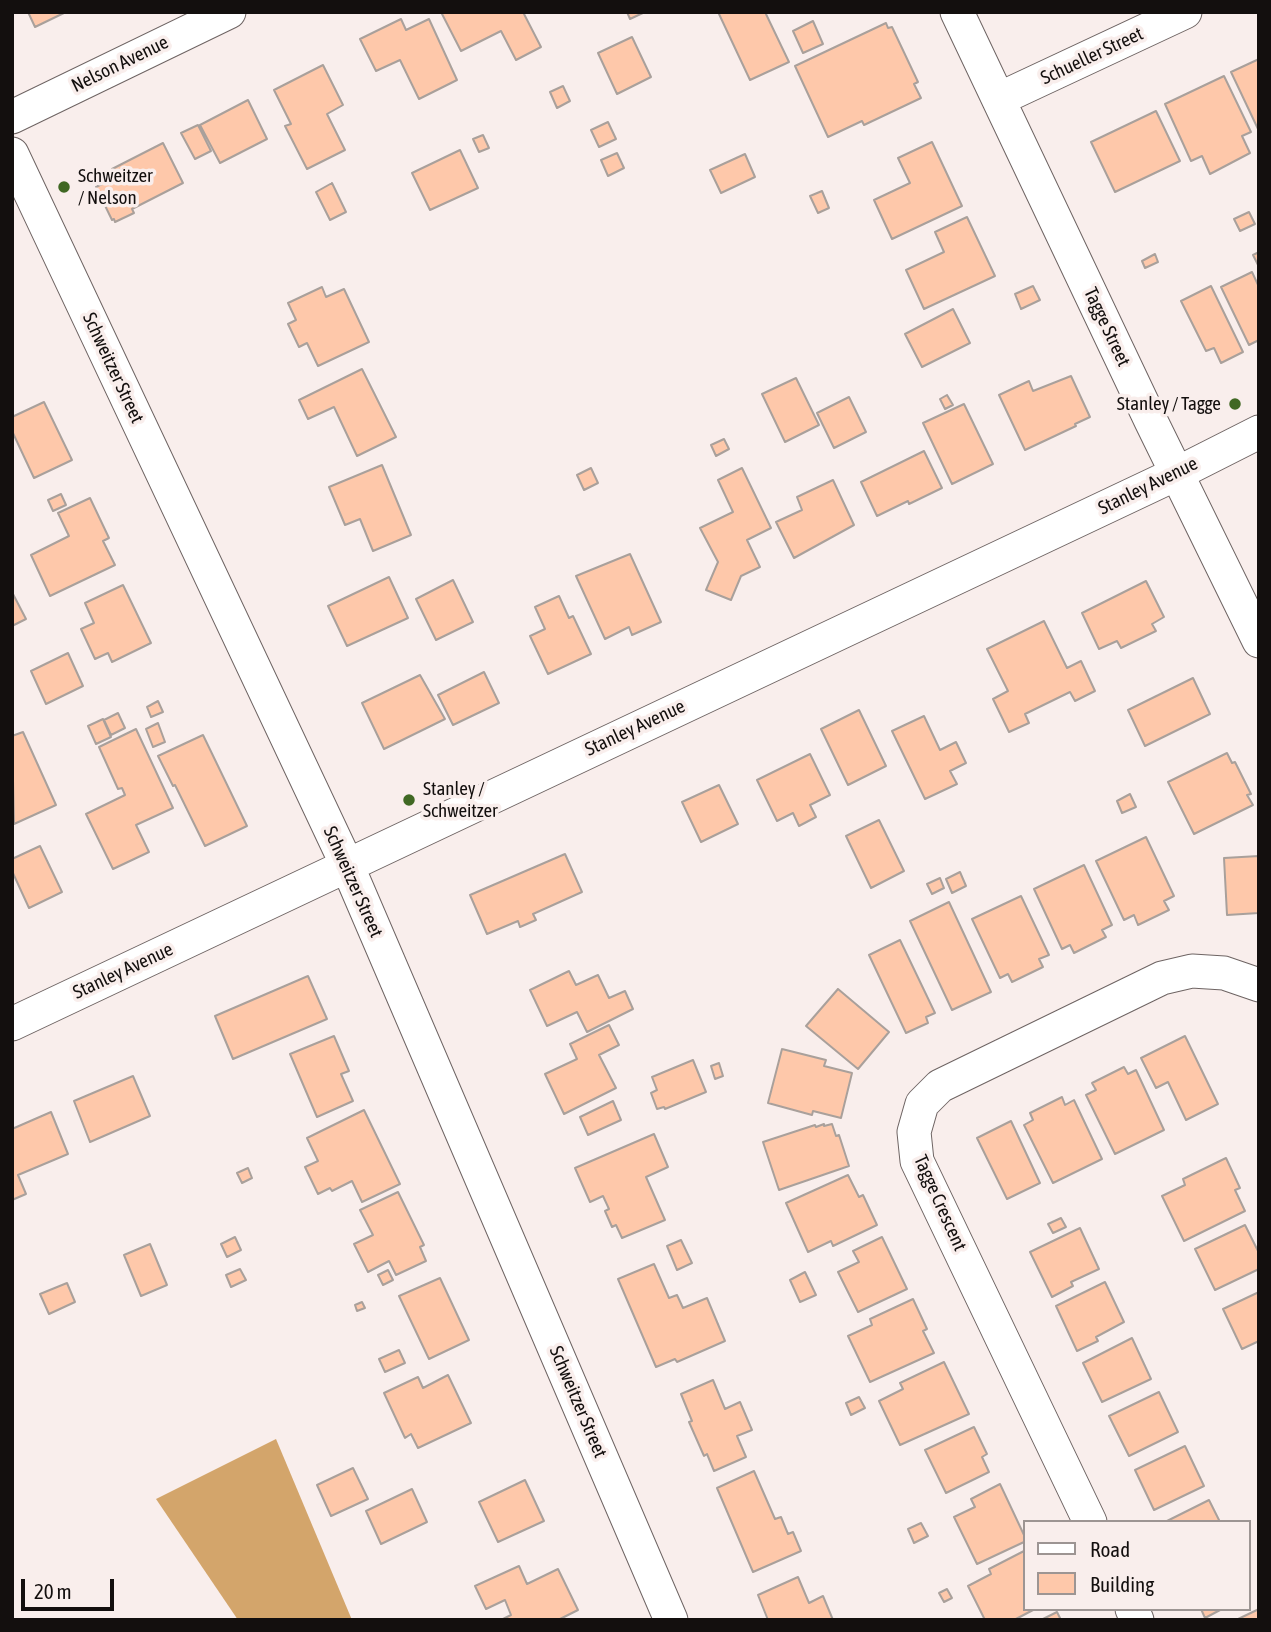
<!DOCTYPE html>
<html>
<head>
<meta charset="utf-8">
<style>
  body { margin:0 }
  #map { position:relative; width:1271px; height:1632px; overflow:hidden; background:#f9eeec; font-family:"Asap Condensed",sans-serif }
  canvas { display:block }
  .frame { position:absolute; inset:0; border:14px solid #130f0e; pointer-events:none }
  .legend { position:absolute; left:1023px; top:1520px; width:228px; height:91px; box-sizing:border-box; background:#f9eeec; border:2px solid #9d9593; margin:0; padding:9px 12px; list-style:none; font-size:21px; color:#130f0e }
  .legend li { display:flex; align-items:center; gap:14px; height:35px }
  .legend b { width:35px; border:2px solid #9d9593 }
  .scale { position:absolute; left:21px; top:1579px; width:93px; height:32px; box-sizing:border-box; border:4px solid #130f0e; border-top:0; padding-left:9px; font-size:21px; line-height:24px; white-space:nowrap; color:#130f0e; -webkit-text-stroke:5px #f9eeec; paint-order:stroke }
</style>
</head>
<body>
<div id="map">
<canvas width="1271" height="1632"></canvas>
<div class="frame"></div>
<ul class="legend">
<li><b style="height:9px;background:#fff"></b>Road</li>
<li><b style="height:19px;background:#fec8aa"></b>Building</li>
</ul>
<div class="scale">20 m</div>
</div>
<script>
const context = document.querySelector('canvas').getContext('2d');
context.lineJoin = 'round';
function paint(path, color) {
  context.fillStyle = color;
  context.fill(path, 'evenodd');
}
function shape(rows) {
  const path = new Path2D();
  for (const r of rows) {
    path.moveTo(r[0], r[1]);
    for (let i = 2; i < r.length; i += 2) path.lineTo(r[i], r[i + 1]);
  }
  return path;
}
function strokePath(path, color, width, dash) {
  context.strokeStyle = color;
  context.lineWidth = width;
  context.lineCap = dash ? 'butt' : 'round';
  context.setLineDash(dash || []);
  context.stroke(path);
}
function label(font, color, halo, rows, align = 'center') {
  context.font = font + ' "Asap Condensed",sans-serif';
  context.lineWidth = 7;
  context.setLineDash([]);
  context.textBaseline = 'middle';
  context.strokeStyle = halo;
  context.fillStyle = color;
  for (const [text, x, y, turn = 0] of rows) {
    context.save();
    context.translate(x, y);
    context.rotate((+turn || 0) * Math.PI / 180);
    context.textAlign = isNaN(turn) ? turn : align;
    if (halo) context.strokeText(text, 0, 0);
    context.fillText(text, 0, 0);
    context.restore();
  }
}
paint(shape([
  [276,1439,352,1620,238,1620,156,1499]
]), '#d3a56b');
const building = shape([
  [28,12,66,12,35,27,28,12],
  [441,12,523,12,541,47,516,60,501,31,461,51,441,12],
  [627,12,645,12,630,19,627,12],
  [722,12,765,12,789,62,750,80,719,14,722,12],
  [401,19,406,30,429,19,457,80,419,99,400,60,376,71,360,39,401,19],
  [813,21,823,44,803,53,793,31,813,21],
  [886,23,888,28,892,27,918,82,914,84,921,98,864,125,862,121,828,137,795,66,886,23],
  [632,37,651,77,617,94,598,53,632,37],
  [1259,59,1259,129,1258,129,1231,72,1259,59],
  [323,65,343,105,327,114,345,150,307,169,285,126,291,124,274,90,323,65],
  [1224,76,1251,132,1242,136,1250,153,1210,174,1202,156,1191,161,1165,104,1224,76],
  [563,86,570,101,557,108,550,92,563,86],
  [248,100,267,139,220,163,200,125,248,100],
  [1156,111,1180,161,1115,192,1091,142,1156,111],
  [608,122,616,139,599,147,591,130,608,122],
  [198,125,211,151,195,159,181,133,198,125],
  [483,135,489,148,479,152,473,139,483,135],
  [932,142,962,206,892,239,874,200,910,183,898,158,932,142],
  [163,143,183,183,132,209,134,213,115,222,114,219,112,220,96,187,116,177,112,169,163,143],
  [460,150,478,188,430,210,412,173,460,150],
  [617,153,624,168,608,176,601,160,617,153],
  [745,154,755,177,721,193,710,170,745,154],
  [332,183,346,212,330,220,316,192,332,183],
  [822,191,829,208,818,213,810,196,822,191],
  [1249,212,1255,224,1240,231,1234,219,1249,212],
  [967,217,995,276,924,309,906,270,944,252,935,232,967,217],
  [1259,252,1259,267,1253,255,1259,252],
  [1155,254,1158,262,1145,268,1142,261,1155,254],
  [1252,272,1259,287,1259,340,1249,345,1221,287,1252,272],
  [1033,286,1040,300,1021,309,1015,294,1033,286],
  [1211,286,1243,352,1221,363,1214,348,1206,351,1181,301,1211,286],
  [322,287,326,297,344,289,369,342,318,366,307,343,299,347,288,324,296,320,288,303,322,287],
  [953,309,970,343,922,367,905,334,953,309],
  [362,369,396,437,357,456,334,407,308,419,299,400,362,369],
  [1071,376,1090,417,1075,424,1076,426,1025,450,999,395,1029,381,1033,391,1071,376],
  [796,378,819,425,785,442,762,394,796,378],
  [947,395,953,405,945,409,940,399,947,395],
  [849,397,866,432,834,448,817,413,849,397],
  [44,402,72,460,34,478,12,431,12,417,44,402],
  [964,404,993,464,952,484,923,423,964,404],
  [724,439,729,449,716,456,711,445,724,439],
  [924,451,942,488,909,504,908,501,877,516,861,482,924,451],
  [382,465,411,535,373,551,360,519,345,525,329,487,382,465],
  [591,468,598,483,584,490,577,475,591,468],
  [742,468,771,528,747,540,760,567,741,576,731,600,706,590,718,562,700,528,733,512,718,480,742,468],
  [833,480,854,525,794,558,776,522,802,510,797,497,833,480],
  [61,494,66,505,53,511,48,500,61,494],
  [90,498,109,538,103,541,115,565,50,596,31,555,69,536,58,513,90,498],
  [630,554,661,622,632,635,629,627,605,639,576,576,630,554],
  [389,577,408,618,347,646,328,606,389,577],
  [453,580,473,622,436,640,416,599,453,580],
  [1146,581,1164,617,1152,624,1156,631,1121,648,1117,641,1099,649,1082,613,1146,581],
  [123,585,151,643,112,662,108,653,95,659,81,629,94,623,85,603,123,585],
  [13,594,26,619,12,626,12,595,13,594],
  [559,596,569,618,573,616,591,654,548,674,530,636,545,629,535,607,559,596],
  [1044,621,1067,668,1081,661,1095,691,1075,701,1070,692,1025,714,1029,723,1009,732,993,699,1008,691,987,649,1044,621],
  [68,653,83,686,46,704,31,671,68,653],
  [484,672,499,703,453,725,438,695,484,672],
  [420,675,445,719,384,749,362,703,420,675],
  [1193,678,1210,714,1145,746,1128,710,1193,678],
  [158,701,163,712,151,717,147,707,158,701],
  [859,710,886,766,848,785,821,729,859,710],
  [118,713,125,728,111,735,104,720,118,713],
  [924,716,940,750,956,742,966,763,950,771,957,784,925,799,892,731,924,716],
  [103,719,111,737,96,744,88,726,103,719],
  [158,723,165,742,153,747,146,729,158,723],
  [136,729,173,808,136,825,149,852,113,869,86,814,125,795,122,788,118,789,99,747,136,729],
  [23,732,56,805,14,824,12,736,23,732],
  [203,735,247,826,205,846,175,785,173,786,158,756,203,735],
  [1227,753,1232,763,1235,762,1251,794,1247,795,1253,805,1194,834,1168,782,1227,753],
  [810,754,830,795,810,805,816,817,799,826,793,813,777,821,757,780,810,754],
  [719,785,738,824,701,842,682,802,719,785],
  [1130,794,1136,807,1122,813,1117,801,1130,794],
  [879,820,904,871,871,888,846,836,879,820],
  [1146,837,1174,896,1164,901,1169,910,1138,925,1134,915,1124,920,1096,861,1146,837],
  [40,846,62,892,29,908,12,871,12,859,40,846],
  [565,854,582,892,533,914,536,920,520,927,518,921,487,934,470,895,565,854],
  [1259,856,1259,913,1227,915,1224,858,1259,856],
  [1084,865,1112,925,1102,930,1106,937,1074,953,1070,945,1062,949,1034,889,1084,865],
  [960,872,966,886,952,893,946,879,960,872],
  [940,878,944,888,932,894,927,884,940,878],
  [1021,896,1049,955,1039,959,1043,967,1012,982,1008,974,1000,978,972,919,1021,896],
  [949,902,991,992,952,1010,910,921,949,902],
  [900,940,935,1013,926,1017,928,1023,906,1033,869,955,900,940],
  [569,971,576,985,598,975,609,998,625,991,633,1009,587,1032,577,1012,547,1026,530,990,569,971],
  [308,976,327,1019,233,1059,215,1016,308,976],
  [838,989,889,1032,858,1069,806,1026,838,989],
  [609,1025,619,1045,599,1055,616,1088,564,1114,545,1074,577,1059,570,1044,609,1025],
  [334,1036,349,1071,341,1074,353,1101,317,1117,290,1054,334,1036],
  [1185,1036,1218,1104,1186,1120,1168,1082,1156,1088,1141,1058,1185,1036],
  [782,1049,826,1060,824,1066,852,1073,841,1118,813,1111,812,1115,768,1103,782,1049],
  [693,1060,706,1092,665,1109,664,1107,657,1109,651,1093,657,1090,652,1077,693,1060],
  [719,1063,723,1076,715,1079,711,1066,719,1063],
  [1124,1067,1128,1074,1136,1070,1164,1130,1115,1154,1086,1095,1096,1090,1092,1083,1124,1067],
  [133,1076,150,1116,90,1142,74,1101,133,1076],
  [1062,1097,1065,1105,1074,1100,1102,1159,1053,1183,1024,1125,1033,1120,1030,1113,1062,1097],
  [613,1101,621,1120,588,1135,580,1117,613,1101],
  [364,1110,400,1184,362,1202,352,1181,332,1191,330,1188,318,1194,305,1167,318,1161,307,1138,364,1110],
  [51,1112,68,1154,18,1175,26,1194,12,1200,12,1129,51,1112],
  [1011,1121,1040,1183,1007,1199,977,1138,1011,1121],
  [824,1124,824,1126,832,1124,836,1136,839,1135,849,1166,779,1190,763,1142,815,1125,816,1127,824,1124],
  [654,1134,668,1167,646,1177,665,1220,622,1238,616,1225,612,1227,605,1211,609,1209,603,1196,590,1202,575,1168,654,1134],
  [1226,1158,1240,1188,1235,1190,1245,1211,1184,1241,1162,1196,1185,1185,1183,1179,1226,1158],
  [248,1168,252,1178,242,1183,237,1173,248,1168],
  [848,1175,859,1197,863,1195,877,1225,833,1246,831,1241,808,1252,786,1203,848,1175],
  [398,1192,424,1245,420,1247,426,1261,396,1275,389,1261,368,1272,354,1244,373,1235,360,1210,398,1192],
  [1061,1218,1066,1227,1053,1233,1048,1224,1061,1218],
  [1245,1225,1259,1253,1259,1269,1215,1290,1195,1249,1245,1225],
  [1080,1228,1099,1269,1071,1282,1073,1286,1052,1297,1030,1252,1080,1228],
  [235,1237,241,1250,227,1257,221,1244,235,1237],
  [882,1237,907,1289,858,1312,838,1272,859,1262,853,1251,882,1237],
  [681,1240,692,1263,677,1270,667,1246,681,1240],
  [150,1244,167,1285,141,1296,124,1255,150,1244],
  [654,1264,669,1298,677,1295,683,1308,707,1298,725,1341,677,1362,675,1359,656,1367,618,1279,654,1264],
  [240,1269,246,1280,231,1287,226,1275,240,1269],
  [388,1270,393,1280,383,1285,378,1275,388,1270],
  [805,1272,816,1295,800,1302,790,1280,805,1272],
  [440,1278,469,1340,429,1359,399,1296,440,1278],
  [1105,1282,1124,1322,1096,1337,1098,1341,1077,1351,1056,1306,1105,1282],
  [67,1283,75,1302,49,1314,40,1294,67,1283],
  [1259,1292,1259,1341,1242,1349,1223,1309,1259,1292],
  [913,1299,927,1329,923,1331,934,1353,870,1382,848,1336,872,1325,870,1319,913,1299],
  [362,1302,365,1308,357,1311,355,1305,362,1302],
  [1132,1338,1151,1379,1102,1402,1083,1363,1132,1338],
  [399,1350,405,1363,385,1372,379,1359,399,1350],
  [944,1362,969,1414,900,1445,879,1401,903,1389,900,1383,944,1362],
  [448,1375,471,1423,418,1448,411,1434,405,1438,384,1393,418,1377,423,1388,448,1375],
  [713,1380,725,1409,740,1402,752,1430,737,1436,746,1457,714,1471,707,1454,704,1456,689,1422,692,1421,681,1394,713,1380],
  [1159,1392,1178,1432,1129,1456,1109,1416,1159,1392],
  [859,1397,865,1408,851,1415,846,1403,859,1397],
  [974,1427,987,1454,982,1457,989,1472,946,1493,925,1450,974,1427],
  [1185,1446,1204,1486,1154,1510,1135,1470,1185,1446],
  [353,1468,368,1499,331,1516,317,1485,353,1468],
  [754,1471,775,1519,781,1517,788,1534,793,1532,801,1551,753,1572,717,1488,754,1471],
  [525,1480,544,1521,498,1542,479,1502,525,1480],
  [1000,1484,1024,1535,1024,1542,977,1564,954,1517,975,1507,971,1499,1000,1484],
  [412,1489,427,1522,381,1544,366,1511,412,1489],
  [1209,1500,1220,1522,1165,1522,1209,1500],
  [921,1523,928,1536,914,1543,908,1529,921,1523],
  [1024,1551,1024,1609,1035,1609,1014,1620,985,1620,968,1586,991,1574,989,1569,1024,1551],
  [519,1566,527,1584,558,1569,578,1610,558,1620,501,1620,511,1615,505,1600,486,1609,475,1586,519,1566],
  [798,1577,809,1603,823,1596,833,1620,768,1620,758,1595,798,1577],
  [947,1589,952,1598,944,1602,939,1593,947,1589],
  [1201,1609,1222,1609,1205,1618,1201,1609],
  [1259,1609,1259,1620,1236,1620,1259,1609],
  [1057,1612,1061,1620,1041,1620,1057,1612]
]);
paint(building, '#fec8aa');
strokePath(building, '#a9a09b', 2);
const minor = shape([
  [957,12,1151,421,1259,641],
  [999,99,1185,12],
  [12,117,229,12],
  [12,154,347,865,671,1620],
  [12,1024,1178,473,1259,432],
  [1090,1522,917,1161,914,1132,922,1104,940,1086,1162,978,1192,971,1224,973,1259,985],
  [1132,1609,1137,1620]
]);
strokePath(minor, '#6e6463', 35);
strokePath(minor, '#fff', 33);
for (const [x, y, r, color] of [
  [64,187,7,"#406823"],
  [1235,404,7,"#406823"],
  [409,800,7,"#406823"]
]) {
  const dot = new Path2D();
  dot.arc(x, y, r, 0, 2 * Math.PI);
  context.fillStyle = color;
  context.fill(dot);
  strokePath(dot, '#f9eeec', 2.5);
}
label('19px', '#130f0e', '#f9eeec', [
  ["Schueller Street",1092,56,-25],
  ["Nelson Avenue",120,64,-26],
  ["Tagge Street",1107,327,65],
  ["Schweitzer Street",113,368,65],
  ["Stanley Avenue",1148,486,-26],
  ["Stanley Avenue",635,728,-25],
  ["Schweitzer Street",353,882,66],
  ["Stanley Avenue",123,971,-25],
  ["Tagge Crescent",940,1203,66],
  ["Schweitzer Street",578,1402,67]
]);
label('19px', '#130f0e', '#f9eeec', [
  ["Schweitzer",78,176],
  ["/ Nelson",78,198],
  ["Stanley / Tagge",1221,404,"right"],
  ["Stanley /",423,789],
  ["Schweitzer",423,811]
], 'left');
</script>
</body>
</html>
